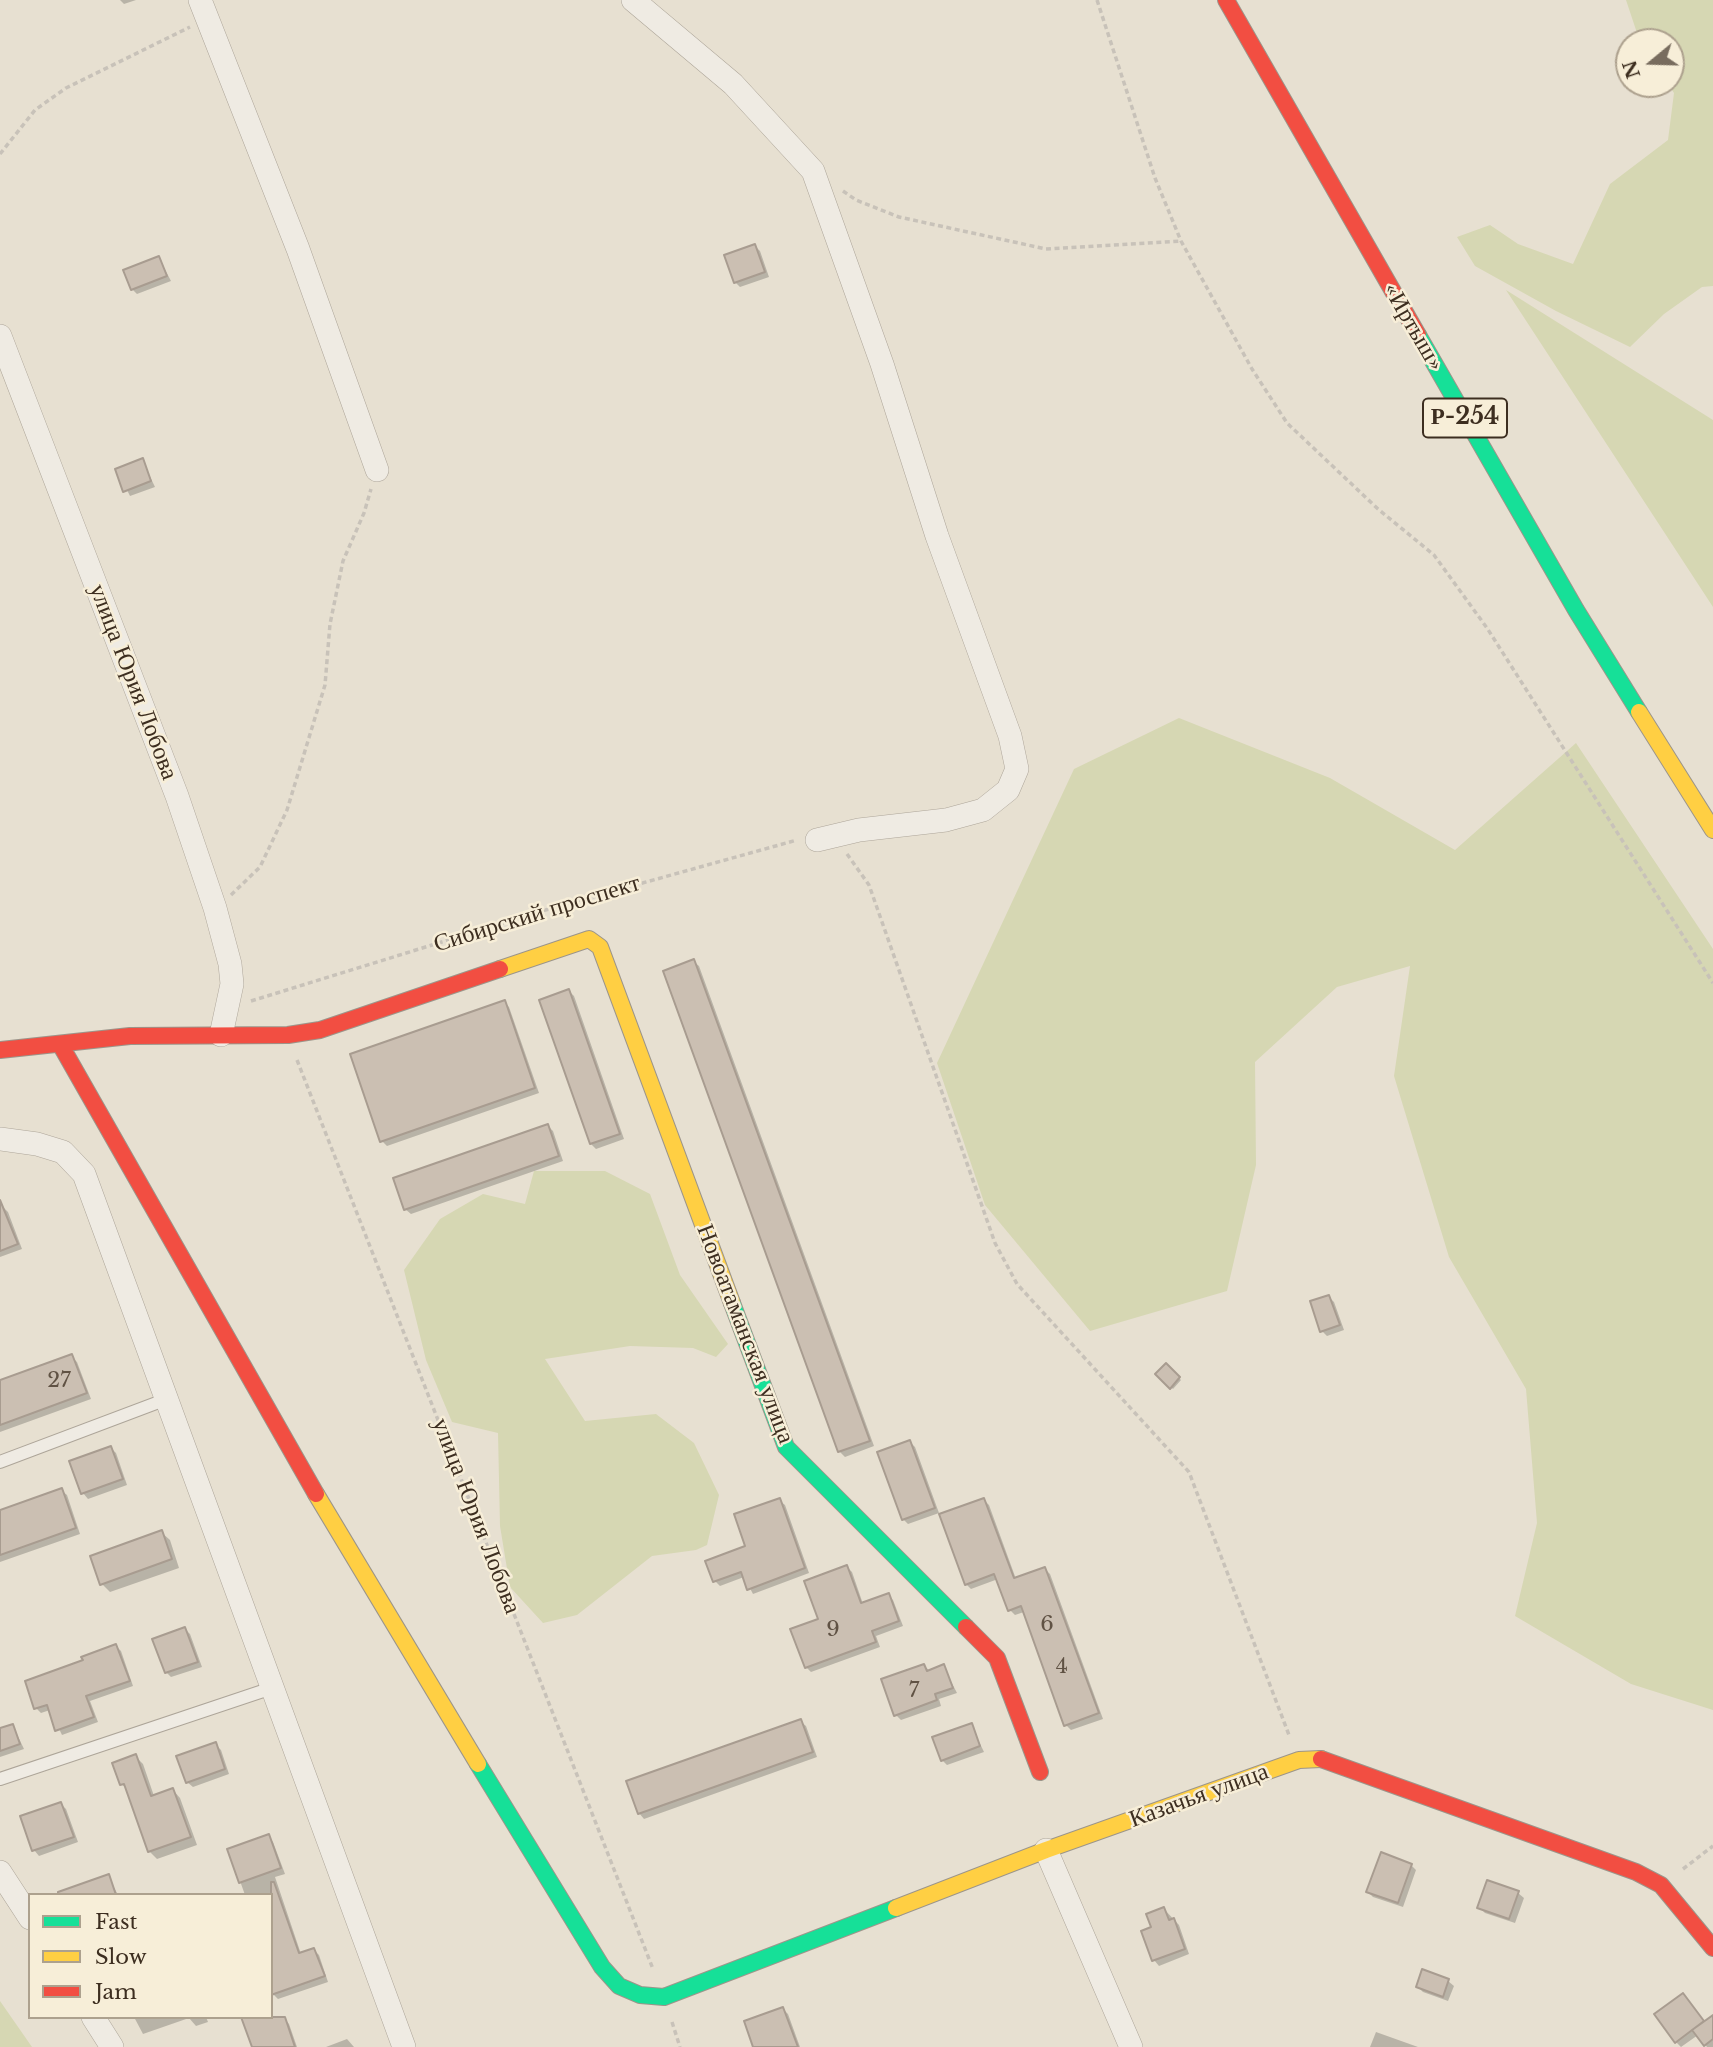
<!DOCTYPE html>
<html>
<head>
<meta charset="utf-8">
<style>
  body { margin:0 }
  #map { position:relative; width:1713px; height:2047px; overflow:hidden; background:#e7e0d1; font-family:"Libre Baskerville",serif }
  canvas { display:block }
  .legend { position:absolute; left:28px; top:1893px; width:245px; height:126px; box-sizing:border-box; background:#f7eed8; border:2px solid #ada18e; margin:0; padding:9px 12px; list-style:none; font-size:21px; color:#3d2e20 }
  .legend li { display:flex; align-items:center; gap:14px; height:35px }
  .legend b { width:35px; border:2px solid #ada18e }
  .north { position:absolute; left:1615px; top:28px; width:70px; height:70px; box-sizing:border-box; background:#f7eed8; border:2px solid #ada18e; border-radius:50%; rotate:251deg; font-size:19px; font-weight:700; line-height:28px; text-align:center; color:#3d2e20 }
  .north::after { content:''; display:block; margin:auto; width:24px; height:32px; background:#786c5e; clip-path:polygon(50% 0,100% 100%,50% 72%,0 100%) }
</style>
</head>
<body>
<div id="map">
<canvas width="1713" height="2047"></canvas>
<ul class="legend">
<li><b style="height:9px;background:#16e098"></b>Fast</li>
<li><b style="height:9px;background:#ffcf43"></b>Slow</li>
<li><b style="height:9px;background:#f24e42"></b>Jam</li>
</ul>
<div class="north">N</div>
</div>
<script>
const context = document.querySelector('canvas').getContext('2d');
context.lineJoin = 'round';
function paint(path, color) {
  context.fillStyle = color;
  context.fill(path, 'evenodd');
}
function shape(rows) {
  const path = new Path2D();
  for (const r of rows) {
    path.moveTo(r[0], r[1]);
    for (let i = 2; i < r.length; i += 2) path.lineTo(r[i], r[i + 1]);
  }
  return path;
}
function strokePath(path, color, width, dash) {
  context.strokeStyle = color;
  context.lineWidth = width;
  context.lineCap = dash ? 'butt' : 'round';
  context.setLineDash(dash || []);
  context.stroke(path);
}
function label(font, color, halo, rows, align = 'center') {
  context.font = font + ' "Libre Baskerville",serif';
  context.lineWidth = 5;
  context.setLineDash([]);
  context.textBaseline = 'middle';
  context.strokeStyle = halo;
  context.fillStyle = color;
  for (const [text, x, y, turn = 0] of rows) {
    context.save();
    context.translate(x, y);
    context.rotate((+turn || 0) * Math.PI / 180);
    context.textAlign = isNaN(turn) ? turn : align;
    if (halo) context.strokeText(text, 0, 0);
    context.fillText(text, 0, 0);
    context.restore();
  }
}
paint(shape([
  [1626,0,1713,0,1713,286,1702,287,1664,314,1630,347,1556,311,1475,266,1457,237,1490,225,1518,244,1573,264,1610,184,1668,140,1674,93,1668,84,1671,84,1671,42,1640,42],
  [1506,290,1713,420,1713,607],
  [1179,718,1330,778,1455,850,1576,743,1713,949,1713,1710,1631,1684,1515,1616,1537,1523,1526,1389,1449,1257,1394,1076,1410,966,1337,987,1255,1062,1256,1165,1227,1291,1090,1331,985,1205,937,1063,1074,769],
  [534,1171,605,1171,650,1194,680,1275,728,1344,716,1357,693,1348,630,1346,545,1359,585,1421,656,1414,694,1443,719,1495,707,1545,696,1550,652,1556,577,1615,543,1623,510,1587,500,1526,498,1433,452,1422,426,1360,404,1270,440,1219,483,1194,525,1204],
  [0,2001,32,2047,0,2047]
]), '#d6d7b3');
paint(shape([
  [120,0,136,0,124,4],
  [755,246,760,251,769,277,740,287,735,282],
  [159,258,171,281,137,294,132,289],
  [142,460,155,487,130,496,117,470],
  [693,961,699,966,874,1446,845,1457,840,1452,665,972],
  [569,991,574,996,624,1139,596,1149,591,1144],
  [504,1002,509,1007,539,1093,387,1146,382,1141],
  [548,1126,553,1131,563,1161,411,1214,405,1209],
  [3,1207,8,1212,22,1249,0,1257,0,1208],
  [1329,1297,1334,1302,1344,1330,1327,1336,1322,1331],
  [71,1356,77,1362,91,1399,0,1432,0,1382],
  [1166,1365,1181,1380,1173,1389,1157,1374],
  [910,1442,915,1447,939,1513,908,1524,903,1519],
  [111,1448,116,1453,127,1485,88,1499,83,1493],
  [61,1490,67,1495,80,1534,0,1562,0,1512],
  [779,1500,785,1505,809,1573,753,1594,744,1577,720,1586,715,1581,748,1547],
  [984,1500,989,1505,1016,1579,1045,1569,1050,1574,1103,1719,1071,1730,1066,1725,1024,1612,1015,1615,1010,1610,998,1579,971,1589,966,1584],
  [161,1532,170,1540,179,1568,110,1592,102,1584],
  [847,1567,852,1572,863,1604,888,1595,893,1600,903,1626,876,1636,880,1647,811,1672,806,1667,820,1620],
  [185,1629,190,1634,202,1667,171,1677,166,1672],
  [116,1646,121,1651,133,1686,90,1701,98,1722,62,1735,50,1710,41,1713,36,1708,85,1661],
  [924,1666,930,1671,943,1666,957,1693,939,1699,941,1706,901,1720,896,1715],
  [800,1721,806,1726,817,1757,644,1819,639,1813],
  [971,1725,984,1752,947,1765,942,1760],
  [13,1726,24,1749,0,1757,0,1730],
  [215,1744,221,1750,229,1774,193,1787,187,1782],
  [135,1756,143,1764,154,1796,173,1790,180,1798,197,1845,157,1859,149,1851,128,1791,122,1784],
  [61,1804,66,1809,78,1842,39,1856,34,1850],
  [268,1836,273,1842,285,1874,275,1877,301,1954,314,1950,319,1955,328,1982,278,1999,273,1994,271,1895,245,1895,229,1850],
  [1411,1865,1416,1870,1403,1907,1373,1897,1368,1892],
  [108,1876,118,1895,72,1895],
  [1488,1882,1518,1893,1524,1898,1515,1923,1485,1913,1479,1907],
  [1164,1909,1179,1925,1189,1954,1159,1966,1154,1960,1153,1928],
  [1448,1981,1454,1986,1448,2001,1423,1992,1418,1987],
  [1687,2000,1705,2023,1713,2017,1713,2047,1707,2047,1698,2035,1681,2047,1676,2042],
  [783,2009,788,2014,800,2047,755,2047],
  [134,2017,206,2017,208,2022,196,2026,189,2018,143,2034],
  [284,2018,289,2024,297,2047,254,2047],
  [1376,2032,1418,2047,1370,2047],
  [347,2039,354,2047,326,2047]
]), '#0003');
const building = shape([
  [755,244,765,272,734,283,724,255,755,244],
  [159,256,167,276,131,290,123,270,159,256],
  [143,458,151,481,123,492,115,469,143,458],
  [694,959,870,1441,838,1452,663,971,694,959],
  [569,989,620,1134,590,1144,539,1000,569,989],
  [505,1000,535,1088,380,1142,350,1054,505,1000],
  [548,1124,559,1156,404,1210,393,1178,548,1124],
  [0,1200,18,1244,0,1251,0,1200],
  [1329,1295,1340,1325,1320,1332,1310,1301,1329,1295],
  [72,1354,87,1393,0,1425,0,1380,72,1354],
  [1166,1363,1180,1377,1170,1389,1155,1374,1166,1363],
  [910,1440,935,1508,902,1520,877,1452,910,1440],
  [111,1446,123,1479,81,1494,69,1461,111,1446],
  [62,1488,76,1528,0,1555,0,1510,62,1488],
  [780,1498,805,1568,747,1590,741,1572,713,1582,705,1561,745,1546,734,1514,780,1498],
  [984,1498,1014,1578,1045,1567,1099,1713,1064,1726,1021,1606,1008,1611,994,1574,965,1585,939,1514,984,1498],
  [162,1530,172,1559,100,1585,90,1556,162,1530],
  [847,1565,861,1603,889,1593,899,1621,872,1631,876,1642,805,1668,790,1629,818,1619,804,1581,847,1565],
  [185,1627,198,1662,165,1673,152,1639,185,1627],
  [116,1644,130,1681,86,1696,94,1717,55,1731,47,1705,34,1709,25,1681,83,1660,81,1657,116,1644],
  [924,1664,927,1671,944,1664,953,1688,935,1694,937,1700,894,1716,881,1679,924,1664],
  [801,1719,813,1752,638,1814,626,1781,801,1719],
  [972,1723,980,1746,941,1761,932,1737,972,1723],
  [13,1724,20,1744,0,1751,0,1728,13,1724],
  [216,1742,225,1769,186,1783,176,1756,216,1742],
  [136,1754,151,1796,173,1788,191,1837,148,1852,124,1784,120,1785,112,1763,136,1754],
  [61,1802,74,1837,32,1851,20,1816,61,1802],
  [269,1834,281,1868,239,1883,227,1849,269,1834],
  [1381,1852,1412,1864,1398,1903,1366,1892,1381,1852],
  [109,1874,116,1895,58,1895,58,1892,109,1874],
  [1487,1880,1519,1891,1509,1919,1477,1908,1487,1880],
  [271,1882,274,1882,299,1953,314,1948,325,1976,271,1995,271,1882],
  [1164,1907,1169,1920,1174,1918,1185,1949,1152,1961,1141,1931,1151,1927,1146,1914,1164,1907],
  [1422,1969,1449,1979,1443,1997,1416,1987,1422,1969],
  [1683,1993,1704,2021,1675,2043,1654,2014,1683,1993],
  [783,2007,798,2047,753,2047,744,2021,783,2007],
  [1713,2015,1713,2039,1704,2046,1692,2030,1713,2015],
  [241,2017,285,2017,295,2047,252,2047,241,2017]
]);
paint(building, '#cbbfb2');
strokePath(building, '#a89c90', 2);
const lane = shape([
  [0,1462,167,1399],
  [0,1779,272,1688]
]);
const street = shape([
  [200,0,298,249,377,470],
  [633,0,733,84,813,171,882,364,937,536,1010,736,1017,769,1008,790,983,810,946,820,859,830,817,840],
  [0,336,177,796,215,908,230,964,232,984,221,1035],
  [0,1139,37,1144,63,1152,84,1174,404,2047],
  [1046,1850,1131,2047],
  [0,1872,30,1918],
  [93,2017,112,2047]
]);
const fast = shape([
  [1418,335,1576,610,1639,712],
  [732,1303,786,1447,966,1627],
  [478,1764,602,1967,619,1986,640,1995,664,1997,896,1908]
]);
const slow = shape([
  [1639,712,1713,830],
  [500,969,589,939,600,947,732,1303],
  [316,1494,478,1764],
  [896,1908,1046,1850,1299,1760,1321,1759]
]);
const jam = shape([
  [1226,0,1418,335],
  [60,1044,316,1494],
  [0,1050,130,1036,288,1035,320,1030,500,969],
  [966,1627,997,1658,1040,1772],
  [1321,1759,1636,1872,1661,1885,1713,1948]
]);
strokePath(lane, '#ada599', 14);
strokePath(street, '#ada599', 24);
strokePath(fast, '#9c958a', 18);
strokePath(slow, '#9c958a', 18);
strokePath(jam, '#9c958a', 18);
strokePath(shape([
  [1097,0,1155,178,1181,241,1252,369,1287,423,1378,509,1434,555,1487,628,1713,983],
  [0,154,35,110,66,88,190,27],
  [843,191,856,200,899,217,1046,249,1181,241],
  [847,854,869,885,995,1243,1017,1284,1189,1472,1289,1735],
  [231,895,260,867,287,810,325,685,330,624,343,561,364,513,371,489],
  [251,1001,542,911,797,840],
  [297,1060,653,1969],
  [1683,1869,1713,1846],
  [672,2022,680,2047]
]), '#c8c2b9', 3.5, [5, 3.5]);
strokePath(lane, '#efebe3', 12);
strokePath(street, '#efebe3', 23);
strokePath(fast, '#16e098', 16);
strokePath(slow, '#ffcf43', 16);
strokePath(jam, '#f24e42', 16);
label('21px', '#605244', null, [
  ["27",59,1381],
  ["6",1047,1625],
  ["9",833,1630],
  ["4",1062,1667],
  ["7",914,1691]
]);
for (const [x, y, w] of [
  [1465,418,84]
]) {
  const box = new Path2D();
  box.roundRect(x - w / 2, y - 19.5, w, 39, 5);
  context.fillStyle = '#f7eed8';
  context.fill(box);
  strokePath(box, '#3d2e20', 2);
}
label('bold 23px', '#3d2e20', null, [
  ["Р-254",1465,418]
]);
label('24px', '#3d2e20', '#f7eed8', [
  ["«Иртыш»",1413,327,60],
  ["улица Юрия Лобова",133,682,69],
  ["Сибирский проспект",537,914,-17],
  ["Новоатаманская улица",745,1334,69],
  ["улица Юрия Лобова",476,1516,69],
  ["Казачья улица",1199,1796,-20]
]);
</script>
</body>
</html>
